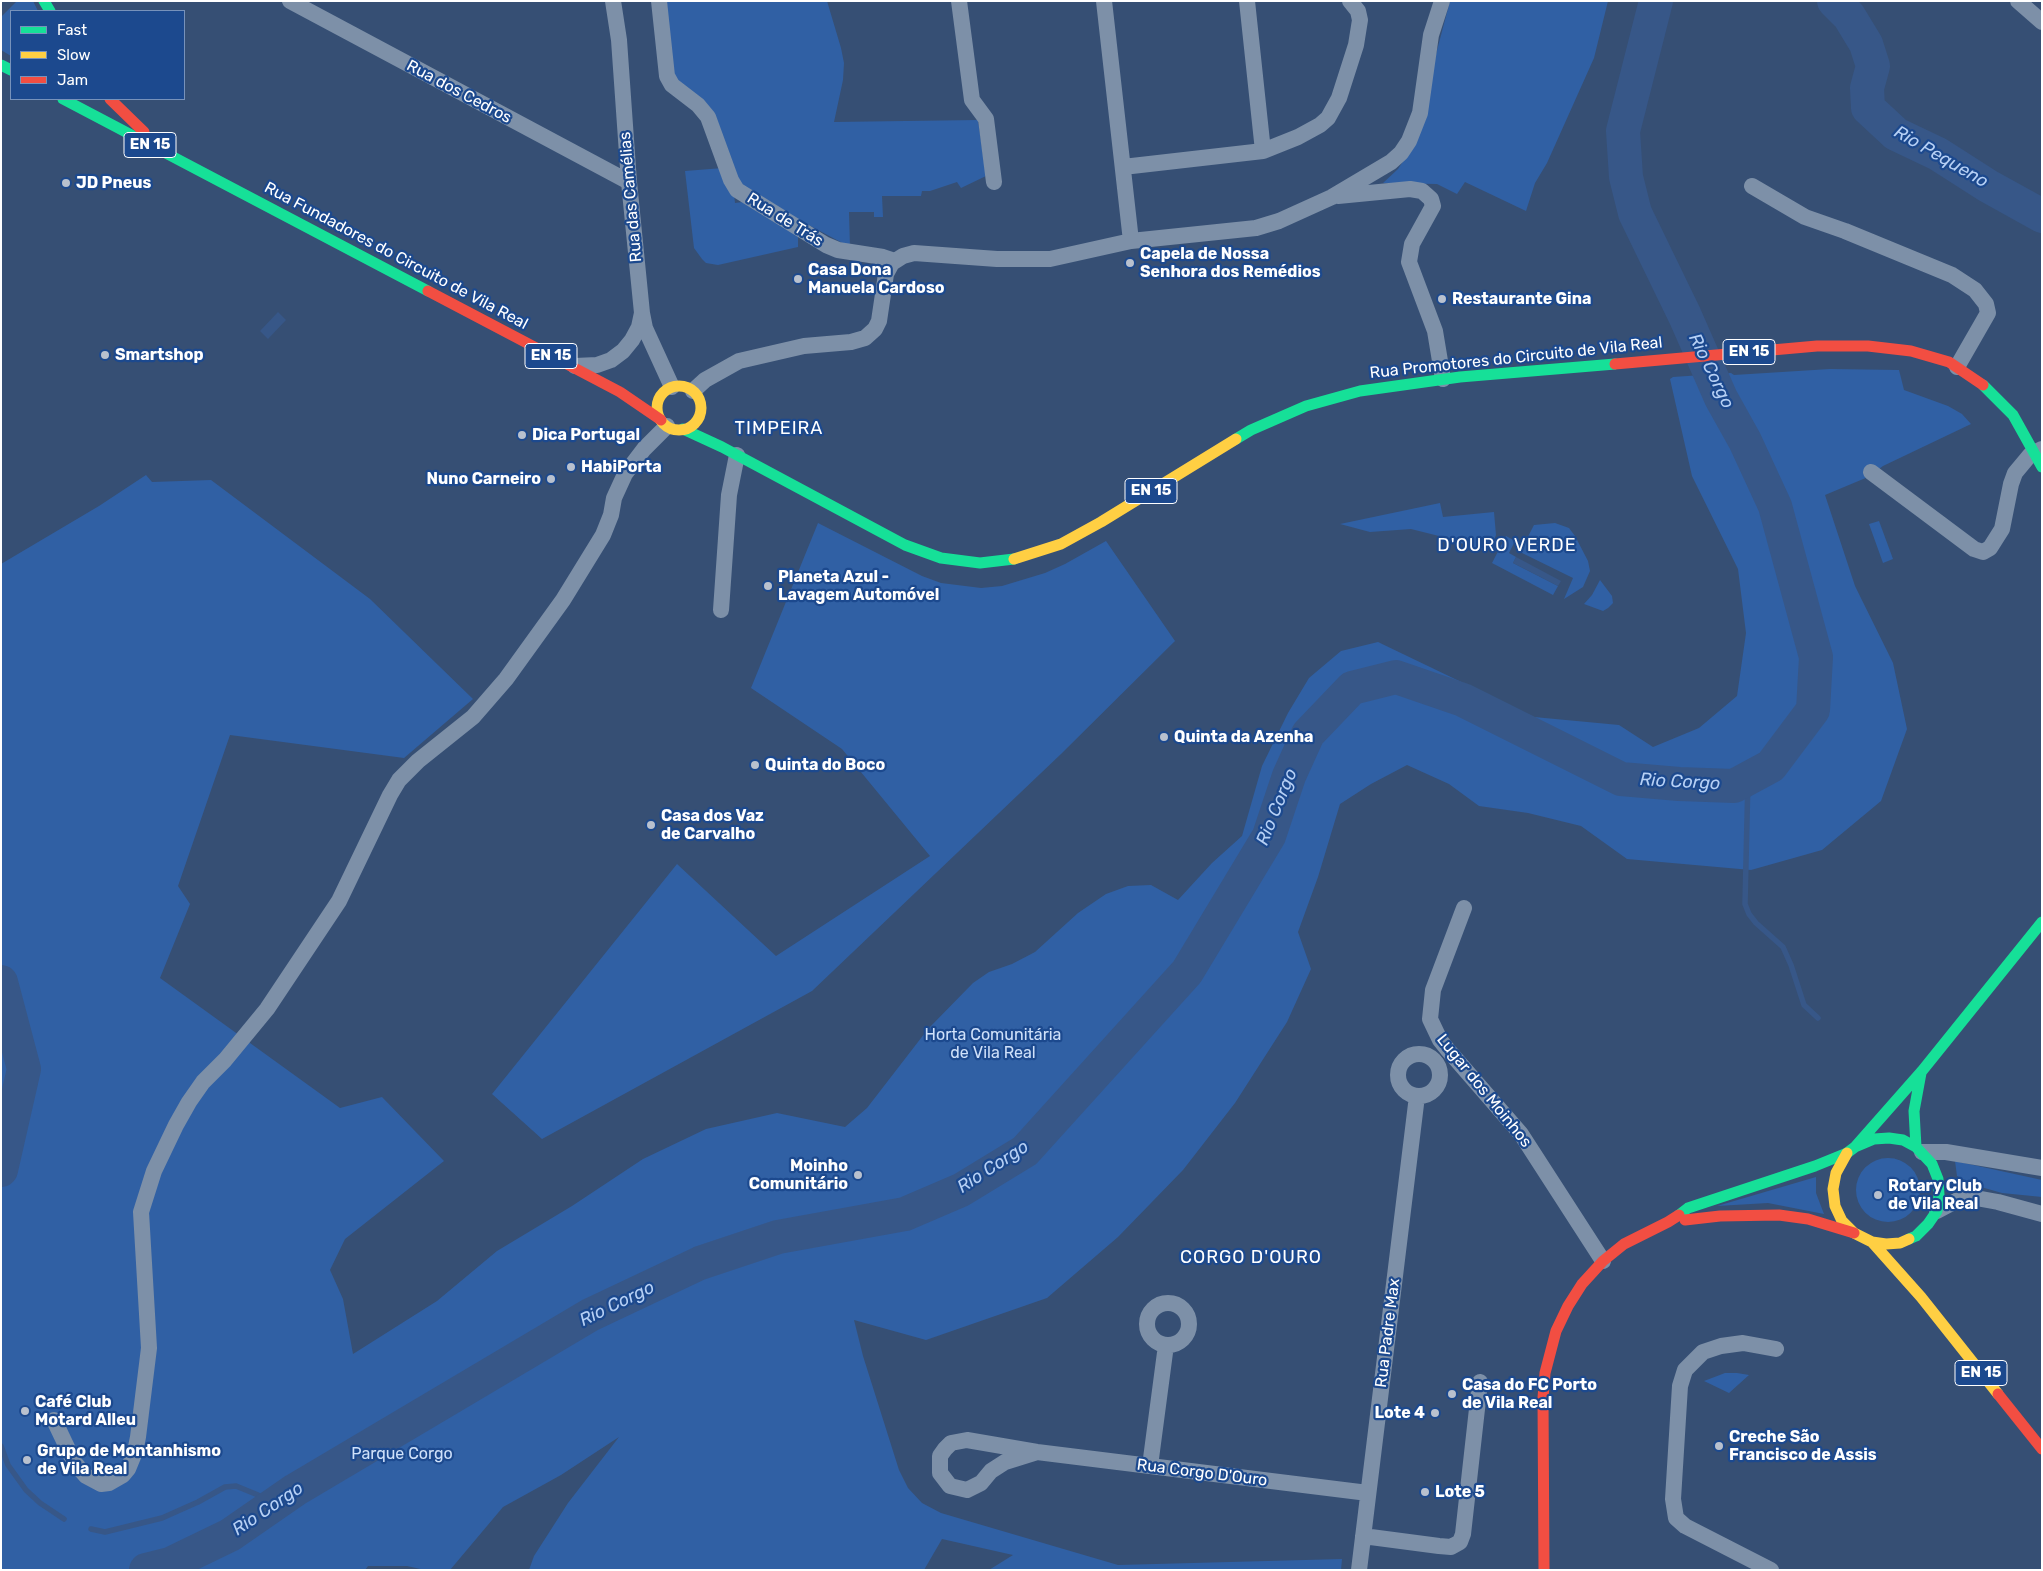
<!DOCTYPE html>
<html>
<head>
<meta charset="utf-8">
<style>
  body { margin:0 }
  #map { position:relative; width:2043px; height:1571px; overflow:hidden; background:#364f74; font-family:Rubik,sans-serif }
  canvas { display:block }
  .frame { position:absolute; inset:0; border:2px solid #fff; pointer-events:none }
  .legend { position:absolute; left:10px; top:10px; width:175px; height:90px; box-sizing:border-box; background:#1c498e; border:1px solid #7792bb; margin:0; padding:6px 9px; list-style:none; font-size:15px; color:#fff }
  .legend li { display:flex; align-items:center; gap:10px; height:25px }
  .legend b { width:25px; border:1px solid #7792bb }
</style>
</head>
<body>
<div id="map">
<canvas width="2043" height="1571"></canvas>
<div class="frame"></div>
<ul class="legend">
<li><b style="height:6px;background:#16e098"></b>Fast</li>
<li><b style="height:6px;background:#ffcf43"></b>Slow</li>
<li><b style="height:6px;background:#f24e42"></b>Jam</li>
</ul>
</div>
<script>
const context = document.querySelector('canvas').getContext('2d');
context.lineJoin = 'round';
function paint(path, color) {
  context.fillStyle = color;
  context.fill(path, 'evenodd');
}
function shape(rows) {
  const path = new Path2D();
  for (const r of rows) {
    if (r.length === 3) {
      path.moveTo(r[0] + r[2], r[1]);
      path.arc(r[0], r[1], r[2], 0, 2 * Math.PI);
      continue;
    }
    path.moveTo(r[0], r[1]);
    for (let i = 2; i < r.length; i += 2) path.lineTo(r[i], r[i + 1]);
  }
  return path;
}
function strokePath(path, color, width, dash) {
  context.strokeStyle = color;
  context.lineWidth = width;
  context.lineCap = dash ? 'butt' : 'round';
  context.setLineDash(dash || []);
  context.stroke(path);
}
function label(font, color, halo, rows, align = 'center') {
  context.font = font + ' Rubik,sans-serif';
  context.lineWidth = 4.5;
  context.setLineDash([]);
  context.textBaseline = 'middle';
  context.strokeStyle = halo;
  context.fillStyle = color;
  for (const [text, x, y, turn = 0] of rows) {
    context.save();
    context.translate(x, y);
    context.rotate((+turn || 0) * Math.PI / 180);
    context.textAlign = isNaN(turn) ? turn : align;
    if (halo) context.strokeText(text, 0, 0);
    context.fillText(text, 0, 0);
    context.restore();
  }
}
paint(shape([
  [17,1,33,1,38,11,11,11,11,56,1,50,1,17],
  [663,1,827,1,841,48,844,63,843,80,834,122,978,120,986,176,961,188,957,182,930,191,922,191,921,196,882,196,883,217,874,217,874,212,849,212,850,247,737,187,711,110,671,78],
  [1450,1,1608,1,1594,58,1547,163,1535,183,1526,211,1465,182,1457,194,1437,184,1383,183,1398,169,1411,149],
  [723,168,733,185,735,203,750,201,798,232,798,247,718,265,706,263,702,259,694,248,685,171],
  [1830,369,1899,370,1904,390,1948,406,1962,414,1971,424,1883,466,1868,477,1825,495,1855,586,1893,663,1907,729,1881,801,1822,850,1751,870,1627,859,1581,826,1528,813,1479,806,1449,784,1407,765,1371,784,1340,804,1318,877,1298,932,1311,969,1287,1022,1235,1103,1183,1170,1118,1237,1047,1298,926,1340,854,1320,863,1356,899,1470,908,1488,922,1503,941,1513,1118,1565,1342,1559,1341,1570,989,1570,1013,1555,942,1539,924,1570,529,1570,534,1556,568,1503,619,1437,561,1475,503,1507,450,1570,425,1570,407,1566,368,1566,365,1570,1,1570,1,564,99,506,146,475,152,482,211,480,370,599,473,699,404,758,230,735,178,886,190,904,160,978,340,1108,382,1097,444,1161,345,1239,330,1270,343,1299,353,1354,437,1301,497,1251,572,1206,643,1159,706,1129,777,1113,845,1127,867,1108,928,1029,973,983,989,972,1012,964,1035,952,1078,913,1106,894,1128,886,1151,885,1178,900,1212,863,1242,836,1262,766,1288,713,1309,678,1341,651,1378,642,1534,717,1619,725,1653,747,1699,728,1737,696,1746,633,1738,569,1692,476,1670,379,1673,377,1731,373,1734,375],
  [1440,503,1443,517,1494,512,1496,535,1492,544,1486,548,1478,550,1451,539,1411,529,1370,532,1340,524],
  [1879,521,1893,559,1883,563,1869,524],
  [818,523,922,576,941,583,981,588,1002,586,1045,573,1065,564,1106,541,1175,641,1061,754,812,991,542,1139,492,1094,677,864,776,956,930,856,842,749,751,688],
  [1555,523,1569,528,1575,536,1588,561,1590,571,1583,587,1564,599,1573,578,1520,552,1534,525],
  [1506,536,1515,541,1509,553,1516,557,1513,563,1558,586,1553,595,1492,563],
  [1600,580,1612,596,1613,603,1608,608,1603,611,1584,604,1592,595],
  [1888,1190,32],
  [1955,1161,2042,1180,2042,1197,2002,1193,1974,1185,1957,1176],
  [1816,1177,1816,1193,1824,1214,1768,1203,1717,1206],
  [1725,1373,1737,1373,1749,1375,1729,1393,1704,1381]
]), '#3060a4');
paint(shape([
  [278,312,286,320,268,339,260,331],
  [1516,557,1561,581,1558,586,1513,563]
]), '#375788');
strokePath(shape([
  [1748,778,1745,904,1749,914,1756,923,1783,947,1791,965,1804,1005,1818,1018],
  [1,1446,8,1465,26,1490,40,1503,64,1519],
  [91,1529,105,1532,162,1518,198,1502,225,1487,236,1486,258,1495,271,1506]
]), '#375788', 5.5);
strokePath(shape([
  [1834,1,1849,16,1866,44,1873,66,1867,88,1868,108,1896,134,1938,154,1988,186,2042,216],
  [1,982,24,1069,1,1170],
  [146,1570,170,1564,230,1535,295,1490,590,1315,700,1263,778,1237,905,1214,961,1190,1025,1151,1187,972,1269,836,1289,776,1308,734,1352,688,1396,677,1463,700,1621,779,1679,784,1734,786,1771,766,1813,710,1816,657,1775,506,1745,441,1721,398,1685,316,1635,213,1626,177,1623,131,1656,1]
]), '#375788', 34);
strokePath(shape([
  [290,1,629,182],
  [613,1,619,40,629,182,642,313,645,328,672,387],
  [659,1,667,76,672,85,698,105,708,117,731,180,737,190,826,245,838,250,883,257,895,261],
  [959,1,972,100,986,119,994,182],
  [1104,1,1131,241],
  [1247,1,1263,151],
  [2018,1,2042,22],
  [1123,167,1263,151,1298,137,1320,125,1328,118,1339,98,1356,45,1360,20,1358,11,1350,1],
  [1752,186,1805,217,1845,231,1952,275,1975,290,1986,304,1988,313,1957,367],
  [1338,196,1410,189,1422,191,1431,199,1433,206,1412,244,1409,262,1435,331,1443,379],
  [575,366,597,365,611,360,623,351,632,340,639,327,642,313],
  [693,391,705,380,739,361,804,346,851,342,865,338,875,329,879,321,886,274,892,263,903,256,914,253,997,259,1050,259,1131,241,1256,228,1279,221,1332,197,1391,162,1401,153,1409,141,1420,113,1431,35,1442,1],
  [1871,472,1974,549,1983,552,1990,548,2002,529,2011,484,2015,473,2030,455,2042,449],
  [721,610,729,495,737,455],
  [1464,908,1433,990,1430,1019,1440,1040,1448,1050,1521,1134,1603,1261],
  [1419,1075,21],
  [1922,1152,1946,1152,2042,1168],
  [1937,1211,1956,1201,1976,1198,1998,1202,2042,1214],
  [1168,1324,21],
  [54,1420,74,1462,86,1476,101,1484,109,1483,123,1475,128,1469,135,1452,138,1437,149,1348,141,1212,154,1171,176,1125,189,1102,203,1082,225,1060,267,1009,339,901,390,795,399,780,418,761,473,717,506,679,563,600,603,535,611,515,614,498,625,474,644,449,667,426],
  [1037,1452,1005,1462,991,1471,981,1483,967,1490,950,1486,940,1473,940,1456,945,1449,951,1443,967,1440,1037,1452,1368,1493],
  [1150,1466,1166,1345],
  [1363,1536,1439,1546,1451,1547,1460,1542,1463,1534,1480,1382],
  [1359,1570,1417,1096],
  [1771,1570,1685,1526,1676,1518,1673,1499,1680,1386,1685,1370,1703,1352,1721,1346,1743,1343,1776,1349]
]), '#7d90a8', 16);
strokePath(shape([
  [44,1,50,11],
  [1,65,11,70],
  [63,99,428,291],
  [1983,385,2013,415,2042,467],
  [683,429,722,447,905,545,941,558,980,563,1014,559],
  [1236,439,1251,430,1306,406,1360,391,1460,377,1615,364],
  [1855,1147,1922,1071,2042,922],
  [1916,1147,1914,1111,1921,1073],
  [1679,1215,1688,1208,1815,1166,1847,1153,1855,1147,1874,1139,1889,1138,1903,1140,1916,1147,1932,1164,1938,1179,1939,1195,1937,1211,1928,1224,1916,1236,1909,1239]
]), '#16e098', 11);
strokePath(shape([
  [679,408,22],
  [1014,559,1061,544,1101,522,1236,439],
  [1847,1153,1836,1173,1833,1189,1835,1206,1842,1221,1854,1233,1872,1242,1886,1244,1900,1243,1909,1239],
  [1872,1242,1921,1297,1998,1394]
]), '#ffcf43', 11);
strokePath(shape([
  [110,99,144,132],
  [428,291,620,392,661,420],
  [1615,364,1817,346,1868,346,1911,351,1949,362,1983,385],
  [1685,1220,1720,1216,1779,1215,1808,1219,1854,1233],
  [1998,1394,2042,1449],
  [1544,1570,1543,1398,1545,1373,1556,1331,1568,1306,1582,1284,1603,1261,1624,1244,1668,1222,1679,1215]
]), '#f24e42', 11);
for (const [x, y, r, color] of [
  [66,183,5,"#b9c1ce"],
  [1130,263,5,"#b9c1ce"],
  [798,279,5,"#b9c1ce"],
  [1442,299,5,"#b9c1ce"],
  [105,355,5,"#b9c1ce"],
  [522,435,5,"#b9c1ce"],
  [571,467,5,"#b9c1ce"],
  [551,479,5,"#b9c1ce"],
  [768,586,5,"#b9c1ce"],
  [1164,737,5,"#b9c1ce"],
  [755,765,5,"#b9c1ce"],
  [651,825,5,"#b9c1ce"],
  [858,1175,5,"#b9c1ce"],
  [1878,1195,5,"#b9c1ce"],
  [1452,1394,5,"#b9c1ce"],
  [25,1411,5,"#b9c1ce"],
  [1435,1413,5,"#b9c1ce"],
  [1719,1446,5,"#b9c1ce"],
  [27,1460,5,"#b9c1ce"],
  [1425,1492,5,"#b9c1ce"]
]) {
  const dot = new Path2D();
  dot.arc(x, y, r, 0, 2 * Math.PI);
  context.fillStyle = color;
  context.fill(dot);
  strokePath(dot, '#1c498e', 2);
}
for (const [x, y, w] of [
  [150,145,52],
  [1749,352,52],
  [551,356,52],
  [1151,491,52],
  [1981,1373,52]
]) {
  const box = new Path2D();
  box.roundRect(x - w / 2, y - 12.5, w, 25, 4);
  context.fillStyle = '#1c498e';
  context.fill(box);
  strokePath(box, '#fff', 1);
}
label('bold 15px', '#fff', null, [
  ["EN 15",150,145],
  ["EN 15",1749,352],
  ["EN 15",551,356],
  ["EN 15",1151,491],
  ["EN 15",1981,1373]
]);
label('16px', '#fff', '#1c498e', [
  ["Rua dos Cedros",459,92,28],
  ["Rua das Camélias",631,197,-95],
  ["Rua de Trás",785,220,32],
  ["Rua Fundadores do Circuito de Vila Real",396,256,28],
  ["Rua Promotores do Circuito de Vila Real",1516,358,-6],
  ["Lugar dos Moinhos",1484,1091,51],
  ["Rua Padre Max",1388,1333,-83],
  ["Rua Corgo D'Ouro",1202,1473,7]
]);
label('bold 16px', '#fff', '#1c498e', [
  ["JD Pneus",76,183],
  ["Capela de Nossa",1140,254],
  ["Senhora dos Remédios",1140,272],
  ["Casa Dona",808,270],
  ["Manuela Cardoso",808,288],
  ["Restaurante Gina",1452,299],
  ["Smartshop",115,355],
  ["Dica Portugal",532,435],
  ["HabiPorta",581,467],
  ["Nuno Carneiro",541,479,"right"],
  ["Planeta Azul -",778,577],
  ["Lavagem Automóvel",778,595],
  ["Quinta da Azenha",1174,737],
  ["Quinta do Boco",765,765],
  ["Casa dos Vaz",661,816],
  ["de Carvalho",661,834],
  ["Moinho",848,1166,"right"],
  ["Comunitário",848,1184,"right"],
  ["Rotary Club",1888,1186],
  ["de Vila Real",1888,1204],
  ["Casa do FC Porto",1462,1385],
  ["de Vila Real",1462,1403],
  ["Café Club",35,1402],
  ["Motard Alleu",35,1420],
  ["Lote 4",1425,1413,"right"],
  ["Creche São",1729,1437],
  ["Francisco de Assis",1729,1455],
  ["Grupo de Montanhismo",37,1451],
  ["de Vila Real",37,1469],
  ["Lote 5",1435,1492]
], 'left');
label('16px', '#cfe1fa', '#1c498e', [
  ["Horta Comunitária",993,1035],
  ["de Vila Real",993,1053],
  ["Parque Corgo",402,1454]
]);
label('italic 18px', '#b6d0f5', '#1c498e', [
  ["Rio Pequeno",1941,157,30],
  ["Rio Corgo",1711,371,64],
  ["Rio Corgo",1680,782,3],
  ["Rio Corgo",1277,807,-68],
  ["Rio Corgo",993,1167,-33],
  ["Rio Corgo",617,1304,-26],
  ["Rio Corgo",268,1509,-34]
]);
context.letterSpacing = '1px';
label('18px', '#fff', '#1c498e', [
  ["TIMPEIRA",779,429],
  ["D'OURO VERDE",1507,546],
  ["CORGO D'OURO",1251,1258]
]);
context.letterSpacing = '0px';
</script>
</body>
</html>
